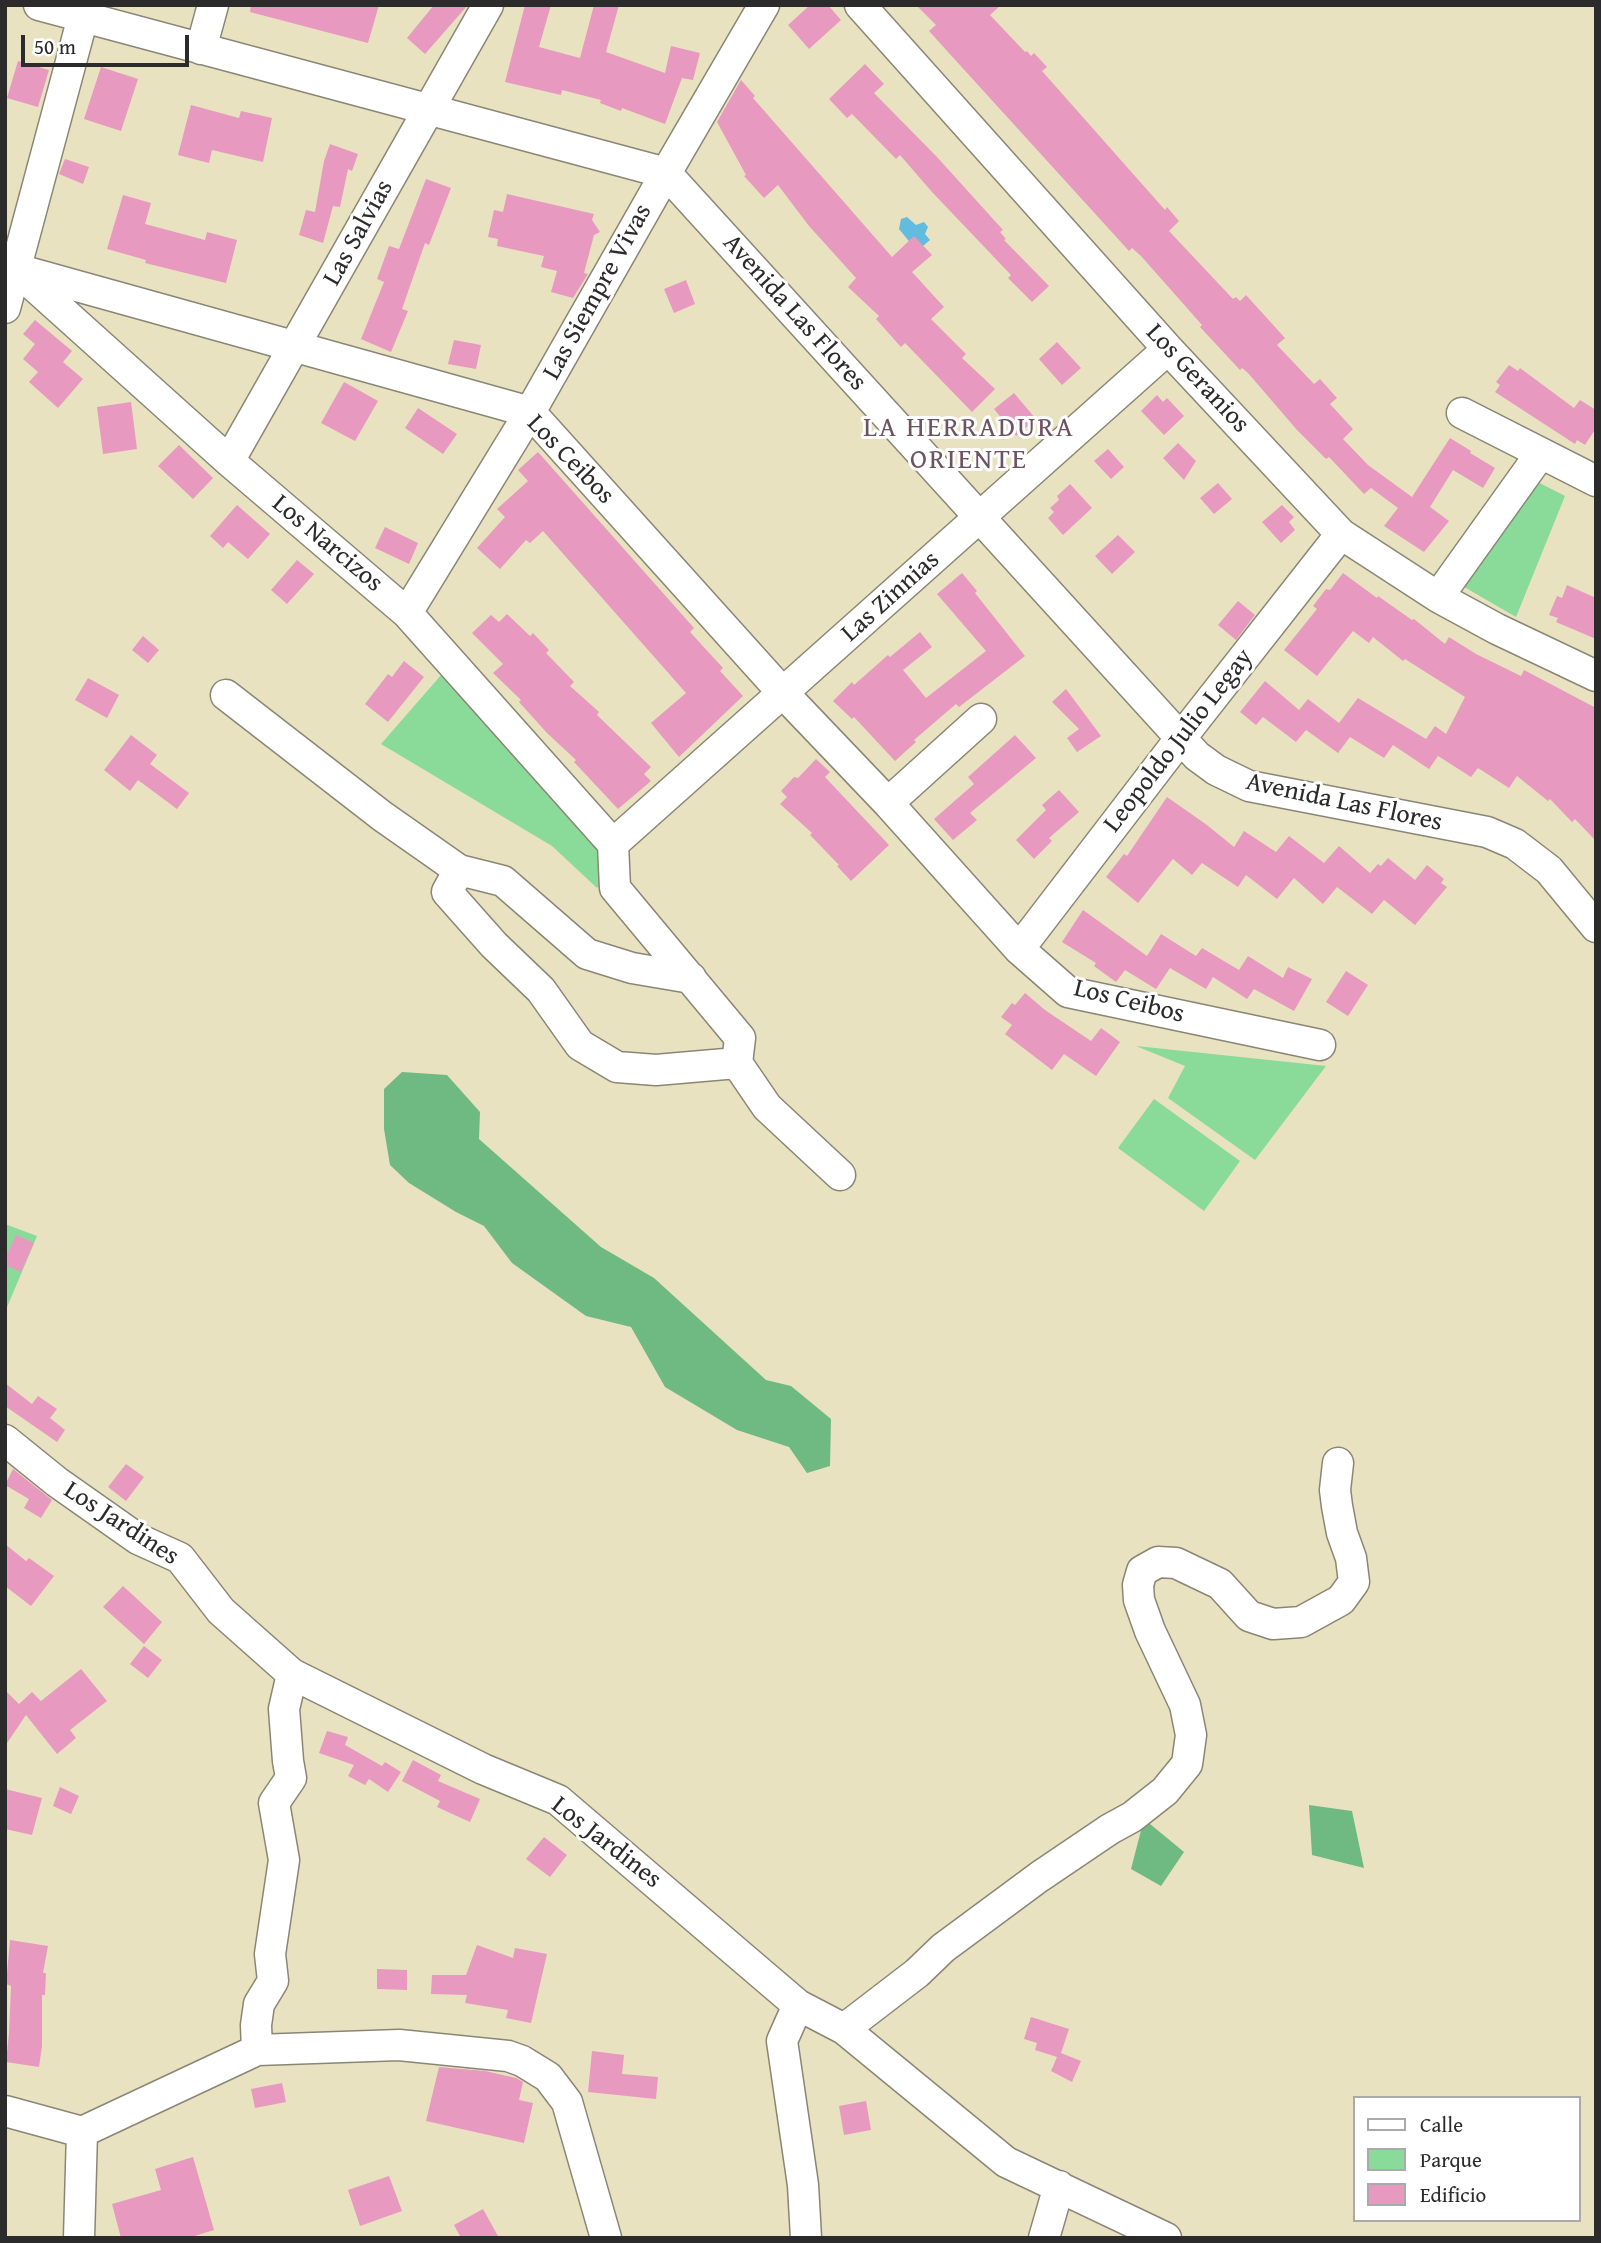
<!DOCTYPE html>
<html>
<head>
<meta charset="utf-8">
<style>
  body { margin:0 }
  #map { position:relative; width:1601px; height:2243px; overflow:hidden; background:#e8e2c0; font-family:"Gentium Book Plus",serif }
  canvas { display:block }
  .frame { position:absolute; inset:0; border:7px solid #2b2b2b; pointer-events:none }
  .legend { position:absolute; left:1353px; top:2096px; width:228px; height:126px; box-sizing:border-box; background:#fff; border:2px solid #aaa; margin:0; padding:9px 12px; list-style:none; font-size:21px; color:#2b2b2b }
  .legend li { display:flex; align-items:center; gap:14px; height:35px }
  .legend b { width:35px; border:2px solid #aaa }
  .scale { position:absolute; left:21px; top:35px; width:168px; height:32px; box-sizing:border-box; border:4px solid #2b2b2b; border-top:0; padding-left:9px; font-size:21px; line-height:24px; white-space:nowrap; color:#2b2b2b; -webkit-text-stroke:5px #fff; paint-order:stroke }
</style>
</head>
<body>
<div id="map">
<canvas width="1601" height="2243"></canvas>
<div class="frame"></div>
<ul class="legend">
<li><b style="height:9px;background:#fff"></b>Calle</li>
<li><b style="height:19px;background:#8ada9a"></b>Parque</li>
<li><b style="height:19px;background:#e899c0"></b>Edificio</li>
</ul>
<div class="scale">50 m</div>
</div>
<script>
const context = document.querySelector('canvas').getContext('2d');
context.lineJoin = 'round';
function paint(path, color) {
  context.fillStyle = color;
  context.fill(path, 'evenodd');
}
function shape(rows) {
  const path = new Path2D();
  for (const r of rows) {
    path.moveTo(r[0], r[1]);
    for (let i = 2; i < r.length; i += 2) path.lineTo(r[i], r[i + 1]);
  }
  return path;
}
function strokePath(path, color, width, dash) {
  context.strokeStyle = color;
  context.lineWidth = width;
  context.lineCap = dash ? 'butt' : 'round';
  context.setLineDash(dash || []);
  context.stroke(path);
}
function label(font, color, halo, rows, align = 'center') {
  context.font = font + ' "Gentium Book Plus",serif';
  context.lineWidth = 6;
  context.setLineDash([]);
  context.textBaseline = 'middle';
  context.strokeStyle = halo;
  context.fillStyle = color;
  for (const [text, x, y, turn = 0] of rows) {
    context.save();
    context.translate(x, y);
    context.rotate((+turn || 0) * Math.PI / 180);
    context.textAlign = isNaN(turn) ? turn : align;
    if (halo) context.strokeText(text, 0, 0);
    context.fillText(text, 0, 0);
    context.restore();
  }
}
paint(shape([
  [1532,479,1565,496,1516,617,1459,584],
  [442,674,620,866,597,888,552,846,381,744],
  [1136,1046,1326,1066,1255,1160,1168,1098,1185,1066],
  [1154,1099,1240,1161,1204,1211,1118,1148],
  [5,1224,37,1236,5,1312]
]), '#8ada9a');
paint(shape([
  [402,1072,447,1075,480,1112,479,1139,601,1247,654,1278,766,1380,791,1386,831,1419,830,1466,807,1473,789,1447,737,1430,665,1387,631,1327,586,1316,512,1263,484,1226,456,1212,409,1183,390,1165,384,1129,384,1089],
  [1309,1805,1352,1811,1364,1868,1312,1855],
  [1144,1819,1184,1852,1161,1886,1131,1869]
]), '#6fba82');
paint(shape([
  [907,217,916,225,924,222,928,227,925,234,930,240,917,251,899,229,901,219]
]), '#62bce0');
paint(shape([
  [251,5,379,5,368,43,250,12],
  [434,5,468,5,425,54,407,38],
  [525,5,551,5,539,47,580,58,594,5,619,5,606,52,665,73,671,46,700,53,693,80,682,78,665,124,622,108,621,111,600,103,601,100,562,90,561,95,505,82],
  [810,5,828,5,841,20,809,49,788,25],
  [916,5,1001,5,990,15,1025,52,1027,51,1031,56,1034,53,1047,67,1042,71,1165,210,1167,207,1179,221,1169,231,1233,299,1236,297,1240,301,1246,295,1285,338,1277,345,1314,384,1320,379,1337,398,1330,404,1353,429,1343,439,1368,465,1412,497,1450,438,1471,451,1470,453,1495,468,1483,488,1453,470,1430,507,1449,521,1424,552,1384,526,1398,508,1371,488,1364,494,1329,457,1326,459,1297,430,1248,373,1242,368,1240,370,1200,327,1202,325,1141,256,1132,248,1129,251,948,52,929,31,936,25],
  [18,61,49,70,38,107,7,98],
  [865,64,884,84,874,93,937,157,1003,230,1000,232,1006,239,1004,240,1049,286,1032,302,1008,278,1011,275,932,192,900,155,896,159,852,114,847,118,829,99],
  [101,67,138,79,121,131,84,119],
  [741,80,755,96,753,98,892,257,914,236,932,255,912,272,944,307,931,319,966,354,962,358,995,389,972,412,905,343,901,347,876,319,879,316,848,287,856,278,809,226,778,185,764,198,744,176,746,175,717,122],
  [191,105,239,118,241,111,272,118,263,162,212,150,209,163,178,155],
  [330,144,358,154,352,171,348,169,340,207,333,206,323,243,299,235,306,210,315,212,324,161],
  [65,159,89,167,83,184,59,174],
  [426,179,451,188,429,245,425,243,402,309,408,311,391,352,361,339,384,282,377,279,389,246,399,249],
  [507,194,594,214,592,220,600,232,594,235,584,273,588,274,573,298,551,292,557,271,541,267,544,256,497,246,498,239,488,237,494,210,503,212],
  [123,195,151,203,145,224,205,240,207,232,237,240,226,283,145,263,146,260,107,249],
  [686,280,695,304,674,313,664,289],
  [35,320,72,351,63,362,83,379,58,408,29,382,38,372,23,359,35,344,23,334],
  [454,340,481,345,476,369,448,364],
  [1057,342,1081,368,1062,385,1039,359],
  [1509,365,1518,371,1520,368,1574,408,1580,400,1596,410,1596,428,1585,445,1577,440,1575,444,1495,392,1500,385,1496,382],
  [344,382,378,401,355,441,321,423],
  [1014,393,1036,419,1016,436,994,409],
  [1157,395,1163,402,1167,398,1184,416,1164,435,1141,411],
  [131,402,137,449,103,454,97,407],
  [418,408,457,434,443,454,405,428],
  [1178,443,1196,461,1184,480,1163,458],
  [179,445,213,478,193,499,158,466],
  [1108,449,1124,467,1111,479,1094,461],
  [538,452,694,628,690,632,723,668,720,671,743,696,679,757,651,723,686,693,543,531,530,543,526,540,500,569,477,548,505,517,497,509,528,481,518,470],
  [1218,483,1232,499,1214,514,1200,498],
  [1070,484,1092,508,1063,535,1048,518,1054,512,1050,508,1059,500,1057,496],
  [237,505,270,534,248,559,228,542,223,548,210,536],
  [1282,505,1294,517,1289,522,1295,530,1281,543,1262,522],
  [385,527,418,543,409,564,375,548],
  [1118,535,1135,552,1112,574,1095,556],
  [297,560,314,574,287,604,271,590],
  [962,573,977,591,975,593,1025,656,959,707,956,704,914,740,916,742,895,761,854,717,852,719,833,701,852,682,854,685,888,655,890,657,920,632,932,647,903,670,926,698,986,651,937,594],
  [1343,573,1377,598,1378,596,1412,620,1414,619,1445,644,1449,637,1476,654,1521,676,1524,670,1596,708,1596,841,1575,819,1572,822,1550,799,1548,801,1517,776,1509,788,1478,768,1471,777,1438,756,1429,769,1393,745,1384,758,1350,737,1338,753,1306,730,1296,742,1263,717,1256,725,1240,712,1265,681,1299,710,1308,699,1339,723,1358,698,1426,739,1435,726,1446,734,1465,697,1405,659,1403,661,1373,637,1369,643,1353,631,1317,676,1284,650,1317,609,1313,606,1326,589,1330,590],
  [1567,585,1596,598,1596,639,1556,622,1558,618,1549,615,1557,596,1562,598],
  [1238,601,1255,615,1236,640,1218,625],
  [507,614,530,636,533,633,549,650,546,653,574,682,570,686,599,712,597,715,651,767,644,774,651,781,618,809,574,762,576,760,547,733,519,702,521,700,493,673,503,664,472,633,491,615,499,622],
  [143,636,159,650,148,663,132,650],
  [404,661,424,677,388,722,365,704,388,674,392,677],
  [88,678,119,695,107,718,75,700],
  [1066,689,1101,736,1077,752,1067,738,1079,729,1052,702],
  [131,735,157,755,150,764,189,793,177,809,138,780,130,791,104,770],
  [1015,735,1036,758,970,813,977,820,953,840,934,819,974,784,968,777],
  [816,759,830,772,825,777,889,845,851,881,837,866,839,865,810,835,812,833,780,804,787,797,781,791,794,777,798,778],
  [1059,790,1079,812,1049,838,1052,841,1034,859,1016,840,1046,810,1042,805],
  [1167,797,1207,825,1234,847,1244,831,1276,852,1289,836,1324,863,1339,846,1370,873,1378,864,1381,866,1388,858,1415,880,1427,865,1444,879,1441,883,1447,887,1415,925,1384,900,1372,914,1337,887,1323,904,1294,878,1277,899,1246,875,1238,887,1202,863,1192,875,1173,859,1138,903,1106,877,1124,854,1127,856],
  [1083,910,1147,956,1161,934,1196,956,1202,948,1239,970,1248,956,1283,978,1288,967,1312,979,1294,1011,1254,989,1247,999,1213,977,1206,989,1170,968,1156,989,1125,970,1116,982,1094,966,1096,963,1062,942],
  [1346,971,1368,985,1348,1016,1326,1002],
  [1025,993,1045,1010,1091,1041,1101,1028,1120,1042,1096,1076,1064,1054,1052,1070,1005,1034,1012,1025,1001,1017,1012,1003,1015,1005],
  [16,1235,34,1243,21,1272,5,1265,5,1259],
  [5,1383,32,1404,38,1396,57,1409,50,1418,65,1430,57,1442,5,1406],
  [126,1464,144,1477,126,1501,108,1487],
  [13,1469,52,1500,41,1518,24,1508,29,1499,5,1485],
  [5,1544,26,1561,29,1558,54,1576,31,1606,5,1586],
  [123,1586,162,1622,144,1644,103,1607],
  [144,1646,162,1660,148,1678,130,1664],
  [81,1669,107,1701,70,1730,76,1738,57,1754,26,1715,5,1746,5,1690,19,1704,32,1692,41,1701],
  [327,1731,348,1737,345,1745,382,1766,385,1762,401,1772,388,1792,369,1779,365,1785,348,1776,354,1765,319,1753],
  [413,1760,441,1775,438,1781,480,1799,470,1822,437,1807,440,1801,402,1781],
  [60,1787,79,1796,71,1814,53,1806],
  [5,1789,42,1798,32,1835,5,1829],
  [544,1837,567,1855,550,1877,526,1859],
  [10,1940,48,1946,43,1973,46,1973,45,1995,42,1995,42,2046,39,2067,6,2062,9,2033,11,1986,6,1984],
  [477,1945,513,1958,515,1948,547,1954,531,2023,506,2018,508,2010,465,2003,467,1995,431,1994,432,1975,466,1975],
  [377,1969,407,1970,407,1990,377,1989],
  [1031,2017,1069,2029,1061,2053,1081,2061,1072,2082,1051,2071,1057,2057,1035,2050,1037,2043,1024,2039],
  [592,2051,624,2055,622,2074,658,2077,656,2099,588,2092],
  [439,2067,485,2071,516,2078,523,2082,519,2100,533,2103,524,2143,426,2121],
  [282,2083,286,2102,255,2108,251,2089],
  [866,2101,871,2130,844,2135,839,2106],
  [193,2157,214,2230,188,2238,121,2238,112,2204,161,2190,155,2169],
  [389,2176,402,2211,360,2226,348,2190],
  [483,2209,499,2238,461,2238,454,2225]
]), '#e899c0');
const minor = shape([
  [39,5,666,173,1197,756,1216,770,1249,786,1487,832,1515,844,1549,870,1596,927],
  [860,5,1168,349,1341,534,1438,597,1497,629,1596,676],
  [201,49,213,5],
  [16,269,530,412,783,693,888,803,1019,949,1068,992,1320,1045],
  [22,275,229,461,407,613,613,844],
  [5,308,83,17],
  [1462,413,1596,481],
  [229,461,488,5],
  [1438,597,1541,453],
  [407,613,530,412,666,173,764,5],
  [226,695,382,816,459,870,447,892,494,945,541,990,580,1045,617,1067,656,1070,737,1063,740,1038,615,888,613,844],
  [888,803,981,719],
  [613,844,1168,349],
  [459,870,503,881,587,954,632,968,691,978],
  [1019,949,1180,739,1341,534],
  [737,1063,767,1107,840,1175],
  [5,1440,57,1482,138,1539,180,1558,221,1611,292,1674,483,1769,558,1800,798,2005,844,2029,1006,2162,1166,2238],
  [798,2005,782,2041,803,2185,806,2238],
  [844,2029,917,1973,943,1948,1039,1877,1110,1829,1132,1817,1165,1791,1187,1764,1191,1735,1185,1705,1150,1631,1139,1600,1138,1585,1142,1571,1158,1562,1176,1563,1220,1584,1249,1616,1273,1624,1301,1622,1341,1600,1354,1582,1351,1558,1342,1533,1337,1506,1335,1490,1338,1463],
  [257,2050,256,2025,259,2004,273,1981,270,1954,284,1860,274,1803,291,1778,288,1761,284,1709,292,1674],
  [5,2111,82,2132,257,2050,399,2045,508,2056,522,2061,548,2077,567,2102,606,2238],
  [79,2238,82,2132],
  [1044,2238,1059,2186]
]);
strokePath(minor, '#8a8676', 33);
strokePath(minor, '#fff', 30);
label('26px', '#2b2b2b', '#fff', [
  ["Las Salvias",359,233,-61],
  ["Las Siempre Vivas",598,292,-61],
  ["Avenida Las Flores",794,313,48],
  ["Los Geranios",1197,379,47],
  ["Los Ceibos",570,460,46],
  ["Los Narcizos",327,544,40],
  ["Las Zinnias",891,597,-42],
  ["Leopoldo Julio Legay",1179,741,-52],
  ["Avenida Las Flores",1344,803,12],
  ["Los Ceibos",1129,1002,14],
  ["Los Jardines",121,1524,33],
  ["Los Jardines",606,1843,38]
]);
context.letterSpacing = '2px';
label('28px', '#6d525f', '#fff', [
  ["LA HERRADURA",969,429],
  ["ORIENTE",969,461]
]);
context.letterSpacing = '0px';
</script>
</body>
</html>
